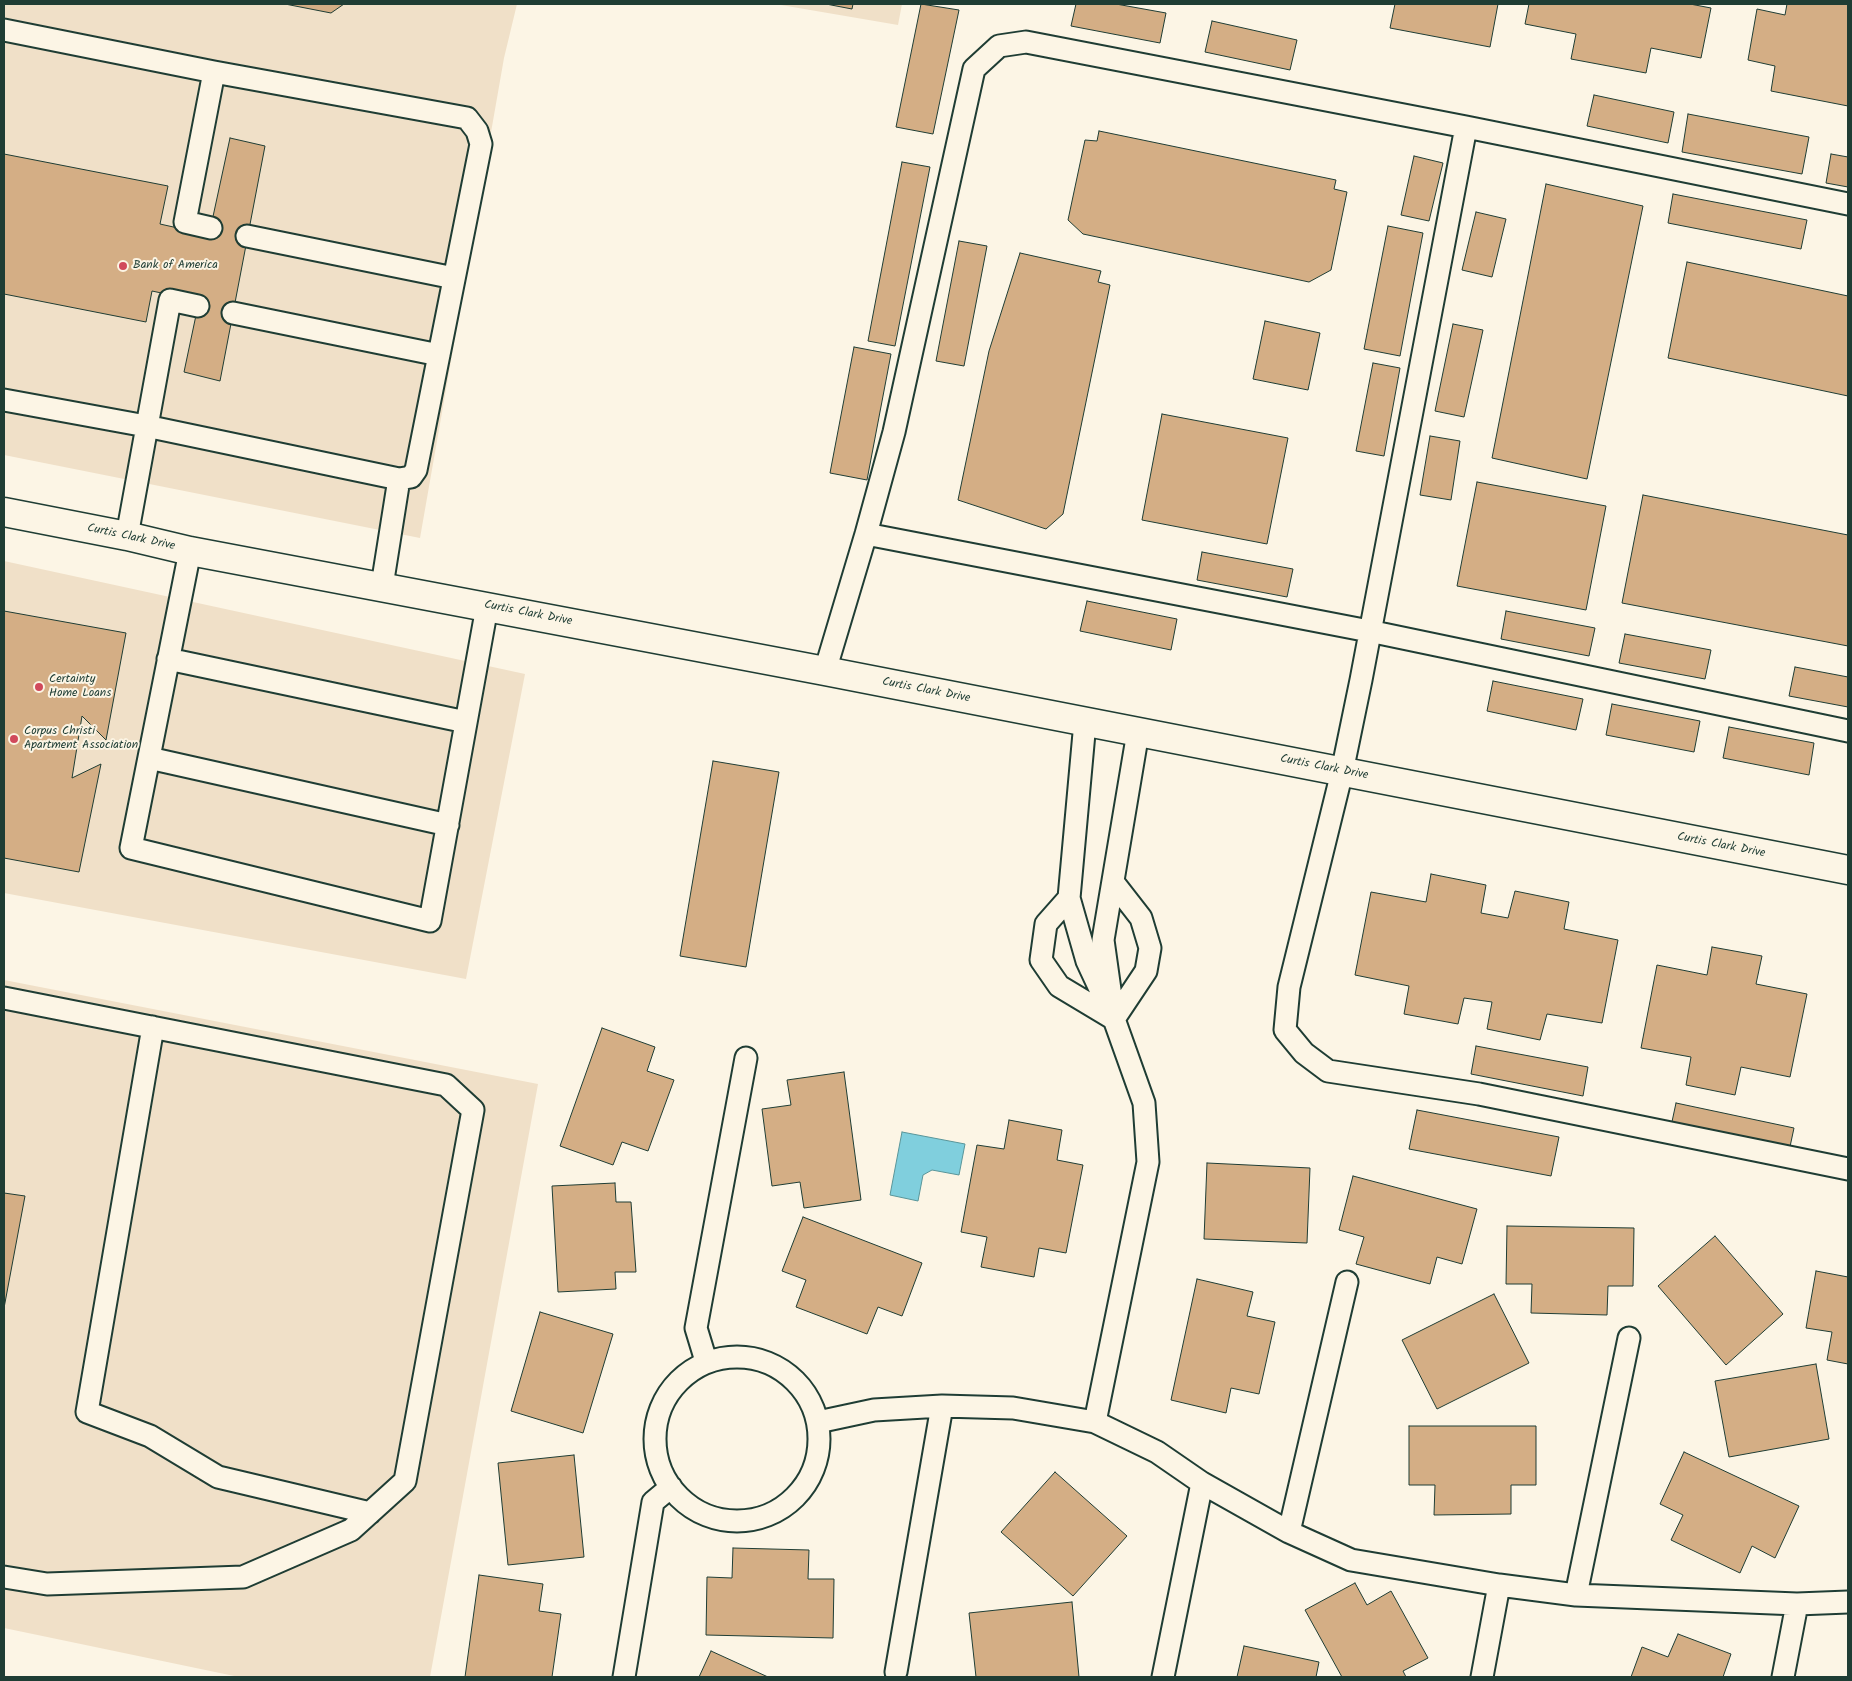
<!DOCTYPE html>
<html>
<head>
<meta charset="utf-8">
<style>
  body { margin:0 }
  #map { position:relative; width:1852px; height:1681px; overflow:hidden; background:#fcf5e5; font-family:Kalam,sans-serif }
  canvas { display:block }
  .frame { position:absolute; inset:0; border:5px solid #1f3d34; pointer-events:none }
</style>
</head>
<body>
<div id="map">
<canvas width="1852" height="1681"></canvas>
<div class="frame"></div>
</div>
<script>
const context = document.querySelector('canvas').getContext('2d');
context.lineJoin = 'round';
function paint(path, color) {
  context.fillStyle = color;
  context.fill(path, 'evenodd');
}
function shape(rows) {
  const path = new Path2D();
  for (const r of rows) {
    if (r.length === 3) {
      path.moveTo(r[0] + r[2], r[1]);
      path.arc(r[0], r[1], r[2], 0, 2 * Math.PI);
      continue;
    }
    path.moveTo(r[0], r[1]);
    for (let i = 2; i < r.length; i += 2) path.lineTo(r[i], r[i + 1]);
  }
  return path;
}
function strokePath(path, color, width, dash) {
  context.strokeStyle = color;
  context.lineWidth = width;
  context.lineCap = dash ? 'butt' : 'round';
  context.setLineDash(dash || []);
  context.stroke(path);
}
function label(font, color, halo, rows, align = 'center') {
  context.font = font + ' Kalam,sans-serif';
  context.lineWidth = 4;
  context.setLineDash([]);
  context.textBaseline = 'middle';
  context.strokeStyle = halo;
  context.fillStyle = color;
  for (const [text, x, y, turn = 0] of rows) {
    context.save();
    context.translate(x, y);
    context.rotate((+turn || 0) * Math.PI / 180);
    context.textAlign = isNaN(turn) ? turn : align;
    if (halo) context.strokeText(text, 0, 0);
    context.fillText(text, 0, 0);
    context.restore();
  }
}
paint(shape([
  [4,4,517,4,504,58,420,538,4,455],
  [775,4,902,4,898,25],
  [4,561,525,674,466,979,4,893],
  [4,980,538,1084,430,1677,239,1677,4,1628]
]), '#f0e0c8');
const water = shape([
  [902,1132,965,1144,959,1175,932,1170,923,1175,918,1201,890,1195,902,1132]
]);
paint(water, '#80cfdd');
strokePath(water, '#599599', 1);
const building = shape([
  [285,4,344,4,331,13,285,4],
  [826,4,853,4,852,9,826,4],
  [921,4,959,10,933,134,896,127,921,4],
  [1076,4,1116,4,1166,13,1160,43,1071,26,1076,4],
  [1395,4,1498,4,1490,47,1390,28,1395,4],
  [1529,4,1690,4,1711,8,1701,58,1651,48,1646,73,1571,59,1576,34,1525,24,1529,4],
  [1787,4,1848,4,1848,106,1771,91,1775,66,1748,60,1757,9,1785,15,1787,4],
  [1212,21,1297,40,1290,70,1205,52,1212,21],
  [1594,95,1674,112,1668,143,1587,126,1594,95],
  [1688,114,1809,137,1802,174,1682,152,1688,114],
  [1099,131,1336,180,1334,189,1347,192,1331,270,1309,282,1083,234,1068,220,1085,140,1097,141,1099,131],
  [230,138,265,146,220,381,184,372,199,301,152,291,146,322,4,294,4,154,168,186,160,224,209,235,230,138],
  [1831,154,1848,157,1848,187,1826,183,1831,154],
  [1414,156,1443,163,1429,221,1401,215,1414,156],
  [902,162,930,167,895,346,868,341,902,162],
  [1546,184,1643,206,1587,479,1492,458,1546,184],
  [1673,194,1807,220,1801,249,1668,223,1673,194],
  [1476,212,1506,219,1492,277,1462,270,1476,212],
  [1388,226,1423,233,1400,356,1364,349,1388,226],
  [959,241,987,246,964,366,936,361,959,241],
  [1020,253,1101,271,1098,282,1110,285,1063,514,1046,529,958,500,989,351,1020,253],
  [1687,262,1848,296,1848,396,1668,358,1687,262],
  [1265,321,1320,333,1308,390,1253,379,1265,321],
  [1453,324,1483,330,1464,417,1435,411,1453,324],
  [854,347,891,354,867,480,830,473,854,347],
  [1373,363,1400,368,1384,456,1356,451,1373,363],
  [1162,414,1288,438,1267,544,1142,520,1162,414],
  [1430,436,1460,441,1451,500,1420,495,1430,436],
  [1477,482,1606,506,1586,610,1457,586,1477,482],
  [1643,495,1848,535,1848,646,1622,603,1643,495],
  [1202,552,1293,569,1287,597,1197,580,1202,552],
  [1087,601,1177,619,1171,650,1080,631,1087,601],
  [4,611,126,633,106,740,82,716,72,778,101,764,79,872,4,858,4,611],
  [1506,611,1595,628,1589,656,1501,639,1506,611],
  [1625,634,1711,650,1705,679,1619,663,1625,634],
  [1795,667,1848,677,1848,707,1789,696,1795,667],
  [1493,681,1583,699,1576,730,1487,711,1493,681],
  [1612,704,1700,721,1694,752,1606,735,1612,704],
  [1729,727,1814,743,1809,775,1723,758,1729,727],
  [713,761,779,772,746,967,680,956,713,761],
  [1431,874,1486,885,1481,913,1508,918,1515,891,1569,902,1564,929,1618,940,1602,1023,1547,1014,1540,1040,1487,1029,1492,1002,1464,998,1458,1024,1404,1014,1409,986,1355,975,1371,892,1426,902,1431,874],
  [1712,947,1762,956,1756,984,1807,994,1790,1077,1741,1067,1735,1095,1686,1085,1691,1057,1641,1048,1657,965,1707,975,1712,947],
  [602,1028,655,1047,647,1071,674,1080,648,1151,622,1142,613,1165,560,1146,602,1028],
  [1476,1046,1588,1067,1583,1096,1471,1074,1476,1046],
  [844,1072,861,1200,804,1208,800,1182,772,1186,762,1109,791,1105,787,1080,844,1072],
  [1676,1103,1794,1128,1788,1156,1670,1131,1676,1103],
  [1417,1110,1559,1137,1551,1176,1409,1149,1417,1110],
  [1009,1120,1062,1130,1057,1160,1083,1165,1066,1253,1039,1248,1034,1277,981,1267,987,1237,961,1232,977,1145,1004,1149,1009,1120],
  [1207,1163,1310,1168,1307,1243,1204,1239,1207,1163],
  [1353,1176,1477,1209,1462,1264,1437,1257,1430,1284,1356,1264,1364,1237,1339,1230,1353,1176],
  [615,1183,616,1202,631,1202,636,1272,615,1272,616,1289,558,1292,552,1186,615,1183],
  [4,1193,25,1196,4,1308,4,1193],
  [803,1217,922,1263,902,1316,878,1307,867,1334,796,1307,806,1280,782,1271,803,1217],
  [1507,1226,1634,1228,1633,1286,1608,1286,1607,1315,1531,1313,1532,1284,1506,1284,1507,1226],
  [1715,1236,1783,1314,1726,1365,1658,1286,1715,1236],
  [1816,1271,1848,1277,1848,1364,1827,1360,1832,1332,1806,1328,1816,1271],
  [1197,1279,1253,1292,1247,1316,1275,1322,1259,1394,1231,1388,1226,1413,1171,1400,1197,1279],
  [1494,1294,1529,1363,1437,1409,1402,1340,1494,1294],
  [540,1312,613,1334,583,1433,511,1411,540,1312],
  [1816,1364,1829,1439,1729,1457,1715,1381,1816,1364],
  [1409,1426,1536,1426,1536,1485,1511,1485,1511,1514,1434,1515,1435,1485,1409,1485,1409,1426],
  [1684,1452,1799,1506,1775,1558,1752,1546,1740,1573,1671,1540,1683,1515,1660,1504,1684,1452],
  [574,1455,584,1557,508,1565,498,1463,574,1455],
  [1055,1472,1127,1536,1073,1596,1001,1532,1055,1472],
  [733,1548,809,1550,808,1579,834,1579,833,1638,706,1635,707,1577,732,1578,733,1548],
  [479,1575,543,1584,539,1611,561,1614,552,1677,465,1677,479,1575],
  [1355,1583,1367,1605,1391,1591,1428,1658,1403,1671,1406,1677,1342,1677,1305,1610,1355,1583],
  [1072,1602,1079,1677,976,1677,969,1613,1072,1602],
  [1678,1634,1731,1654,1723,1677,1631,1677,1642,1647,1668,1657,1678,1634],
  [1244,1646,1319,1662,1316,1677,1237,1677,1244,1646],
  [711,1651,768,1677,699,1677,711,1651]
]);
paint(building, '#d4ae85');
strokePath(building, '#1f3d34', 1);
const lane = shape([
  [4,30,214,72,467,118,477,131,481,144,416,470,411,477,399,479,146,426,4,400],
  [1466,127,1361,680,1342,772,1289,987,1285,1030,1304,1053,1328,1071,1479,1094,1848,1169],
  [211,228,185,222,214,72],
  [247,236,454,278],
  [233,313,439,355],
  [866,534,1369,631,1848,731],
  [127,536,170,300,198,306],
  [190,551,131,848,430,921,487,607],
  [382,586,399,479],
  [168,659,466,722],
  [825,671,866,534,894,432,974,69,999,46,1026,42,1466,127,1848,204],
  [1085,722,1069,898,1087,961,1114,1019,1144,1103,1148,1162,1095,1422],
  [149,758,448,825],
  [1113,882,1141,918,1150,948,1146,971,1114,1019],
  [1069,898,1046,924,1041,960,1059,986,1114,1019],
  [1111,997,1103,940,1138,732],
  [4,998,446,1085,473,1110,405,1481,351,1530,243,1577,47,1584,4,1577],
  [153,1027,87,1412,150,1436,218,1477,370,1513],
  [737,1439,82],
  [706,1361,696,1328,746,1058],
  [818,1422,874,1410,942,1406,1013,1408,1095,1422,1157,1452,1202,1483,1289,1532,1351,1560,1499,1585,1576,1595,1797,1604,1848,1602],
  [1289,1532,1347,1282],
  [1576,1595,1629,1338],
  [896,1672,942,1406],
  [624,1677,653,1502,671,1487],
  [1163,1677,1202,1483],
  [1482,1677,1499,1585],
  [1783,1677,1797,1604]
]);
const street = shape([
  [4,512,127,536,190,551,825,671,1848,870]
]);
strokePath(lane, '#1f3d34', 25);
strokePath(street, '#1f3d34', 31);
strokePath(lane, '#fcf5e5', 21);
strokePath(street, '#fcf5e5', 28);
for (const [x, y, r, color] of [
  [123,266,5,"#d1495b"],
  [39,687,5,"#d1495b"],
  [14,739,5,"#d1495b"]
]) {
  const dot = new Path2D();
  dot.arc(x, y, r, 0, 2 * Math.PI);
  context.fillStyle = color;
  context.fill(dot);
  strokePath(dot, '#fcf5e5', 2);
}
label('12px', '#1f3d34', '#fcf5e5', [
  ["Bank of America",133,266],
  ["Certainty",49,680],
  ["Home Loans",49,694],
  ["Corpus Christi",24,732],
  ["Apartment Association",24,746]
], 'left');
label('12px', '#1f3d34', '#fcf5e5', [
  ["Curtis Clark Drive",131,538,12],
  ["Curtis Clark Drive",528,614,11],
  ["Curtis Clark Drive",926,691,11],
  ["Curtis Clark Drive",1324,768,11],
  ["Curtis Clark Drive",1721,846,11]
]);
</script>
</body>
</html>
